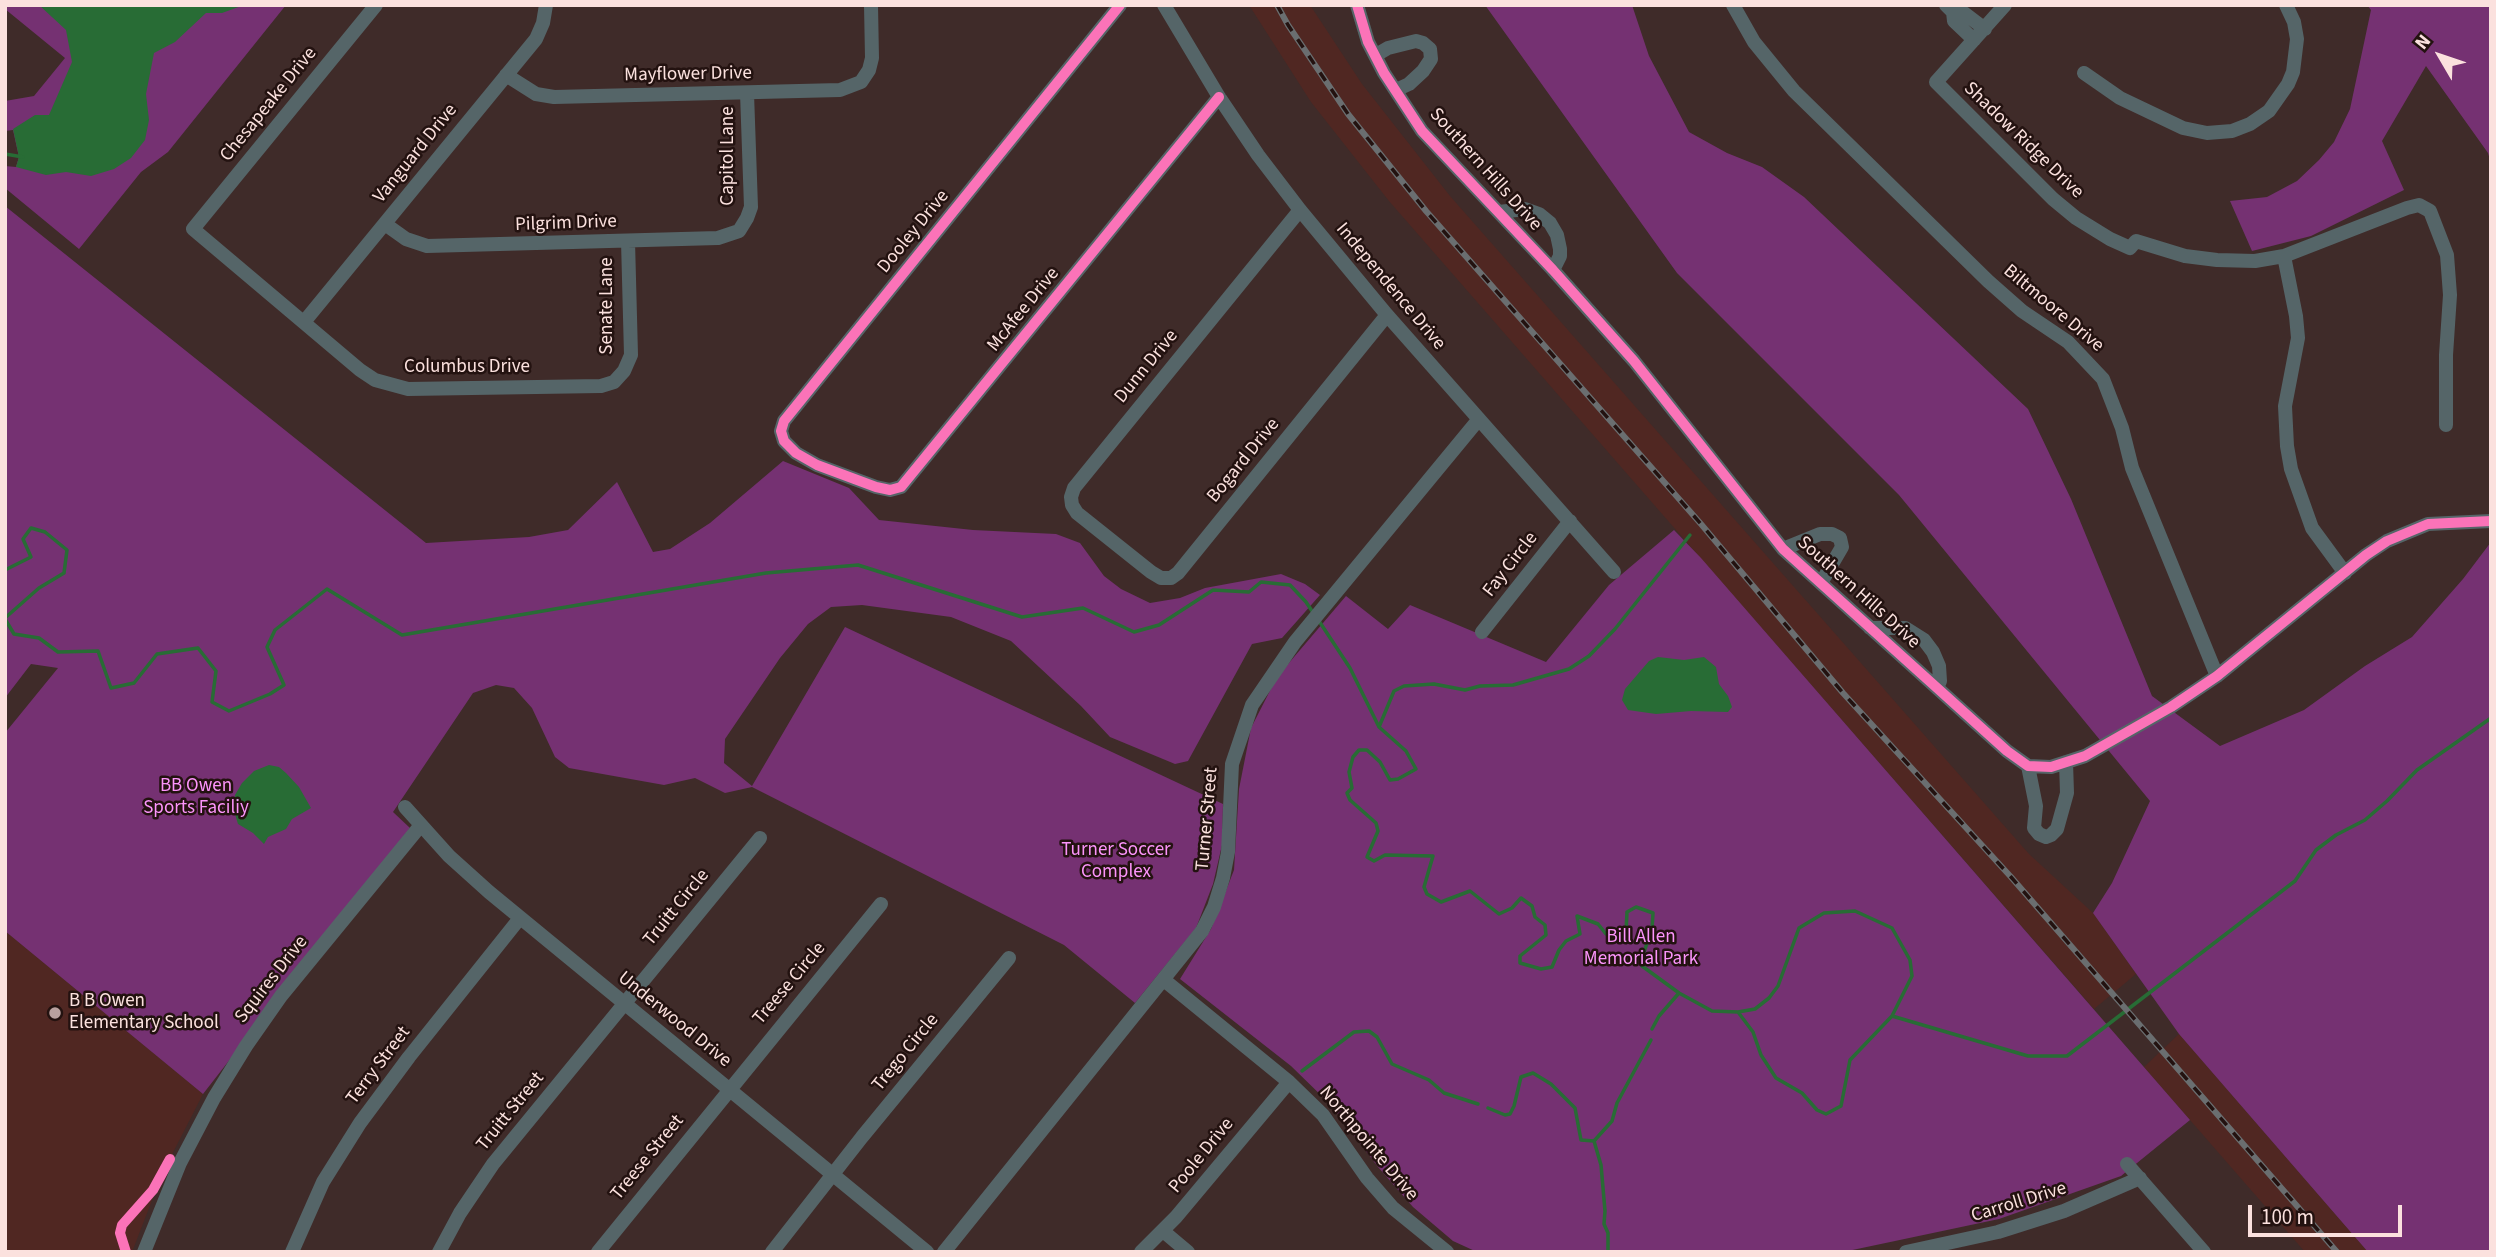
<!DOCTYPE html>
<html>
<head>
<meta charset="utf-8">
<style>
  body { margin:0 }
  #map { position:relative; width:2496px; height:1257px; overflow:hidden; background:#3f2b29; font-family:"Source Sans 3",sans-serif }
  canvas { display:block }
  .frame { position:absolute; inset:0; border:7px solid #fbe1de; pointer-events:none }
  .north { position:absolute; left:2405px; top:21px; width:70px; height:70px; -webkit-text-stroke:5px #231210; paint-order:stroke; rotate:309deg; font-size:19px; font-weight:700; line-height:28px; text-align:center; color:#fbe1de }
  .north::after { content:''; display:block; margin:auto; width:24px; height:32px; background:#fbe1de; clip-path:polygon(50% 0,100% 100%,50% 72%,0 100%) }
  .scale { position:absolute; left:2248px; top:1205px; width:154px; height:32px; box-sizing:border-box; border:4px solid #fbe1de; border-top:0; padding-left:9px; font-size:21px; line-height:24px; white-space:nowrap; color:#fbe1de; -webkit-text-stroke:5px #231210; paint-order:stroke }
</style>
</head>
<body>
<div id="map">
<canvas width="2496" height="1257"></canvas>
<div class="frame"></div>
<div class="north">N</div>
<div class="scale">100 m</div>
</div>
<script>
const context = document.querySelector('canvas').getContext('2d');
context.lineJoin = 'round';
function paint(path, color) {
  context.fillStyle = color;
  context.fill(path, 'evenodd');
}
function shape(rows) {
  const path = new Path2D();
  for (const r of rows) {
    path.moveTo(r[0], r[1]);
    for (let i = 2; i < r.length; i += 2) path.lineTo(r[i], r[i + 1]);
  }
  return path;
}
function strokePath(path, color, width, dash) {
  context.strokeStyle = color;
  context.lineWidth = width;
  context.lineCap = dash ? 'butt' : 'round';
  context.setLineDash(dash || []);
  context.stroke(path);
}
function label(font, color, halo, rows, align = 'center') {
  context.font = font + ' "Source Sans 3",sans-serif';
  context.lineWidth = 5;
  context.setLineDash([]);
  context.textBaseline = 'middle';
  context.strokeStyle = halo;
  context.fillStyle = color;
  for (const [text, x, y, turn = 0] of rows) {
    context.save();
    context.translate(x, y);
    context.rotate((+turn || 0) * Math.PI / 180);
    context.textAlign = isNaN(turn) ? turn : align;
    if (halo) context.strokeText(text, 0, 0);
    context.fillText(text, 0, 0);
    context.restore();
  }
}
paint(shape([
  [1249,5,1310,5,1362,84,1450,196,2029,854,2093,913,2136,974,2094,1009,1389,201,1311,102],
  [5,931,203,1094,163,1172,132,1252,5,1252],
  [2179,1034,2368,1252,2305,1252,2190,1120,2144,1067]
]), '#502722');
paint(shape([
  [5,5,286,5,168,152,141,172,79,249,5,188,5,166,16,167,19,157,13,130,5,131,5,101,34,96,65,58,5,9],
  [1485,5,1632,5,1649,56,1689,132,1727,153,1762,167,1804,197,2028,409,2071,499,2152,696,2220,746,2304,710,2365,666,2412,637,2463,579,2491,542,2491,1252,2368,1252,2179,1034,2093,913,2112,883,2150,801,1899,495,1677,273],
  [2367,5,2491,5,2491,163,2488,153,2426,66,2382,141,2404,190,2311,236,2252,251,2230,201,2267,197,2297,181,2319,160,2334,142,2350,109,2371,10],
  [5,206,426,543,529,537,568,530,617,482,653,552,670,549,710,523,783,461,849,488,879,520,973,530,1056,534,1080,543,1104,576,1121,589,1150,603,1180,598,1205,588,1281,574,1305,584,1320,595,1282,638,1252,644,1188,761,1175,764,1110,737,1081,706,1011,641,951,617,862,605,831,607,808,624,780,658,725,739,724,763,752,786,845,627,1223,804,1222,845,1213,884,1196,928,1135,1003,1064,945,752,787,725,793,695,778,664,785,569,768,555,757,532,708,514,688,496,685,473,693,393,812,410,828,203,1094,5,931,5,733,58,668,31,664,5,698],
  [1674,530,1701,558,2190,1120,2121,1176,1999,1219,1843,1252,1477,1252,1453,1241,1413,1207,1378,1167,1331,1105,1291,1066,1180,979,1211,929,1234,870,1239,789,1251,728,1277,677,1346,596,1388,629,1410,605,1546,662,1609,585]
]), '#753172');
paint(shape([
  [39,5,244,5,222,13,206,13,175,42,154,53,146,94,149,120,145,140,131,158,114,169,91,176,66,172,46,175,16,167,19,157,13,129,35,115,49,115,72,62,66,30],
  [1658,657,1684,660,1704,657,1716,667,1719,684,1728,696,1732,707,1728,712,1691,711,1656,714,1628,710,1622,700,1625,689,1649,661],
  [269,765,279,767,286,773,299,787,311,808,292,819,286,829,268,837,264,844,253,833,238,824,234,811,235,795,242,783,254,771]
]), '#286c35');
strokePath(shape([
  [5,154,23,157],
  [5,570,31,557,23,539,31,528,45,532,67,550,64,573,39,588,5,618],
  [5,619,14,634,39,638,58,652,98,651,111,688,134,683,157,654,198,648,216,671,212,702,229,711,270,694,284,685,267,647,275,630,327,589,402,635,766,573,858,565,1022,617,1083,608,1134,632,1159,625,1213,590,1249,592,1261,582,1290,585,1306,602,1314,614],
  [1319,621,1350,668,1379,727,1406,751,1416,769,1398,779,1390,780,1380,762,1367,750,1359,750,1353,757,1349,772,1352,788,1347,793,1350,800,1376,823,1378,831,1367,857,1374,861,1385,855,1433,856,1424,887,1427,894,1441,902,1470,891,1499,914,1512,908,1521,898,1532,906,1535,917,1545,925,1546,935,1520,956,1520,963,1541,969,1552,967,1559,950,1566,941,1580,934,1577,916,1598,924,1606,934,1617,939,1626,932,1627,912,1636,907,1653,913,1652,929,1644,952,1642,966,1679,993,1712,1011,1738,1012,1753,1032,1761,1055,1776,1078,1802,1093,1817,1110,1826,1114,1841,1106,1850,1060,1892,1016,2028,1056,2067,1056,2295,881,2316,850,2336,835,2365,820,2387,801,2417,770,2491,718],
  [1379,727,1394,691,1404,686,1434,684,1465,690,1480,686,1513,685,1569,669,1589,656,1615,629,1690,535],
  [1738,1012,1755,1009,1769,998,1778,986,1799,928,1824,913,1855,911,1892,928,1910,960,1912,976,1892,1016],
  [1652,1029,1659,1016,1679,993],
  [1302,1071,1354,1032,1369,1031,1377,1037,1392,1064,1429,1080,1444,1093,1478,1104],
  [1488,1108,1505,1115,1510,1114,1514,1106,1521,1077,1533,1073,1551,1084,1575,1108,1581,1140,1594,1141,1612,1121,1617,1103,1651,1040],
  [1594,1141,1601,1165,1605,1211,1604,1224,1608,1233,1608,1252]
]), '#286c35', 3.5);
strokePath(shape([
  [376,5,193,229,360,370,375,380,408,389,601,386,614,382,624,371,631,355,628,241],
  [1120,5,784,421,781,431,784,441,796,453,817,465,876,487,890,490,901,487,1219,97],
  [1164,5,1219,97,1258,155,1300,210,1387,315,1614,572],
  [1357,5,1368,42,1384,73,1422,131,1553,270,1634,361,1783,549,2007,751,2028,766,2051,767,2085,756,2171,707,2217,676,2366,555,2387,541,2428,524,2491,521],
  [1733,5,1754,42,1794,91,1988,281,2022,311,2068,342,2103,379,2122,428,2132,468,2217,676],
  [1946,5,1953,12,1964,13,1985,29],
  [2005,5,1936,82,2053,199,2076,218,2110,239,2130,248,2136,241,2185,256,2217,260,2255,261,2284,256,2407,208,2419,205,2430,211,2447,255,2450,295,2446,355,2446,425],
  [1953,12,1954,21,1974,40],
  [1376,55,1388,48,1416,41,1423,43,1430,49,1431,59,1423,71,1409,84,1396,90],
  [2084,73,2120,98,2183,128,2207,133,2232,131,2250,124,2269,111,2288,84,2293,72,2297,39,2294,22,2286,5],
  [506,75,536,94,554,97,840,90,861,82,869,70,872,58,871,5],
  [1300,210,1074,488,1071,497,1072,505,1077,513,1151,572,1161,578,1171,578,1178,573,1387,315],
  [1499,212,1525,209,1539,214,1550,223,1557,235,1560,249,1560,256,1553,270],
  [385,224,406,239,427,246,718,238,739,231,747,218,751,207,747,93],
  [2284,256,2296,316,2298,338,2285,406,2287,446,2291,469,2312,528,2345,573],
  [304,322,536,39,543,23,546,5],
  [1783,549,1820,534,1832,534,1840,538,1842,547,1821,583],
  [1870,628,1905,628,1924,640,1933,652,1939,666,1940,681,1937,687],
  [1482,632,1570,521],
  [2028,766,2036,806,2034,828,2039,834,2046,837,2051,835,2057,829,2067,793,2066,762],
  [405,807,449,856,489,892,927,1252],
  [1164,980,1289,1082,1323,1115,1367,1178,1393,1208,1447,1252],
  [2127,1164,2204,1252],
  [1163,1231,1188,1252],
  [144,1252,180,1163,214,1098,246,1046,281,996,421,825],
  [292,1252,323,1182,360,1123,409,1057,520,918],
  [439,1252,460,1213,493,1164,760,838],
  [598,1252,881,904],
  [772,1252,862,1137,1009,958],
  [944,1252,1202,931,1214,907,1223,878,1228,852,1232,764,1252,705,1295,642,1479,419],
  [1141,1252,1176,1217,1289,1082],
  [1906,1252,1998,1232,2064,1211,2140,1178]
]), '#556568', 14);
const rail = shape([
  [1277,5,1288,25,1348,114,1426,211,1701,524,1843,693,2011,877,2337,1252]
]);
strokePath(rail, '#6a6e70', 6);
strokePath(rail, '#231210', 3.5, [10]);
strokePath(shape([
  [1120,5,784,421,781,431,784,441,796,453,817,465,876,487,890,490,901,487,1219,97],
  [1357,5,1368,42,1384,73,1422,131,1553,270,1634,361,1783,549,2007,751,2028,766,2051,767,2085,756,2171,707,2217,676,2366,555,2387,541,2428,524,2491,521],
  [126,1252,120,1233,122,1225,153,1190,170,1159]
]), '#fb73b8', 10);
for (const [x, y, r, color] of [
  [55,1013,7,"#b9a19f"]
]) {
  const dot = new Path2D();
  dot.arc(x, y, r, 0, 2 * Math.PI);
  context.fillStyle = color;
  context.fill(dot);
  strokePath(dot, '#231210', 2.5);
}
label('19px', '#fbe1de', '#231210', [
  ["Mayflower Drive",688,75,-1],
  ["Chesapeake Drive",269,105,-51],
  ["Shadow Ridge Drive",2023,141,44],
  ["Vanguard Drive",416,154,-51],
  ["Capitol Lane",729,156,-90],
  ["Southern Hills Drive",1485,170,48],
  ["Pilgrim Drive",566,224,-2],
  ["Dooley Drive",914,232,-51],
  ["Independence Drive",1390,287,50],
  ["Senate Lane",608,306,-90],
  ["Biltmoore Drive",2053,309,40],
  ["McAfee Drive",1024,310,-51],
  ["Dunn Drive",1147,367,-51],
  ["Columbus Drive",467,368],
  ["Bogard Drive",1244,461,-51],
  ["Fay Circle",1511,565,-52],
  ["Southern Hills Drive",1858,593,42],
  ["Turner Street",1208,819,-85],
  ["Truitt Circle",677,908,-51],
  ["Squires Drive",272,980,-52],
  ["Treese Circle",790,984,-50],
  ["Underwood Drive",674,1020,39],
  ["Trego Circle",906,1053,-51],
  ["Terry Street",379,1066,-53],
  ["Truitt Street",511,1112,-51],
  ["Northpointe Drive",1368,1144,50],
  ["Poole Drive",1202,1156,-51],
  ["Treese Street",648,1158,-51],
  ["Carroll Drive",2019,1203,-17]
]);
label('19px', '#fc94fb', '#231210', [
  ["BB Owen",196,787],
  ["Sports Faciliy",196,809],
  ["Turner Soccer",1116,851],
  ["Complex",1116,873],
  ["Bill Allen",1641,938],
  ["Memorial Park",1641,960]
]);
label('19px', '#fbe1de', '#231210', [
  ["B B Owen",69,1002],
  ["Elementary School",69,1024]
], 'left');
</script>
</body>
</html>
